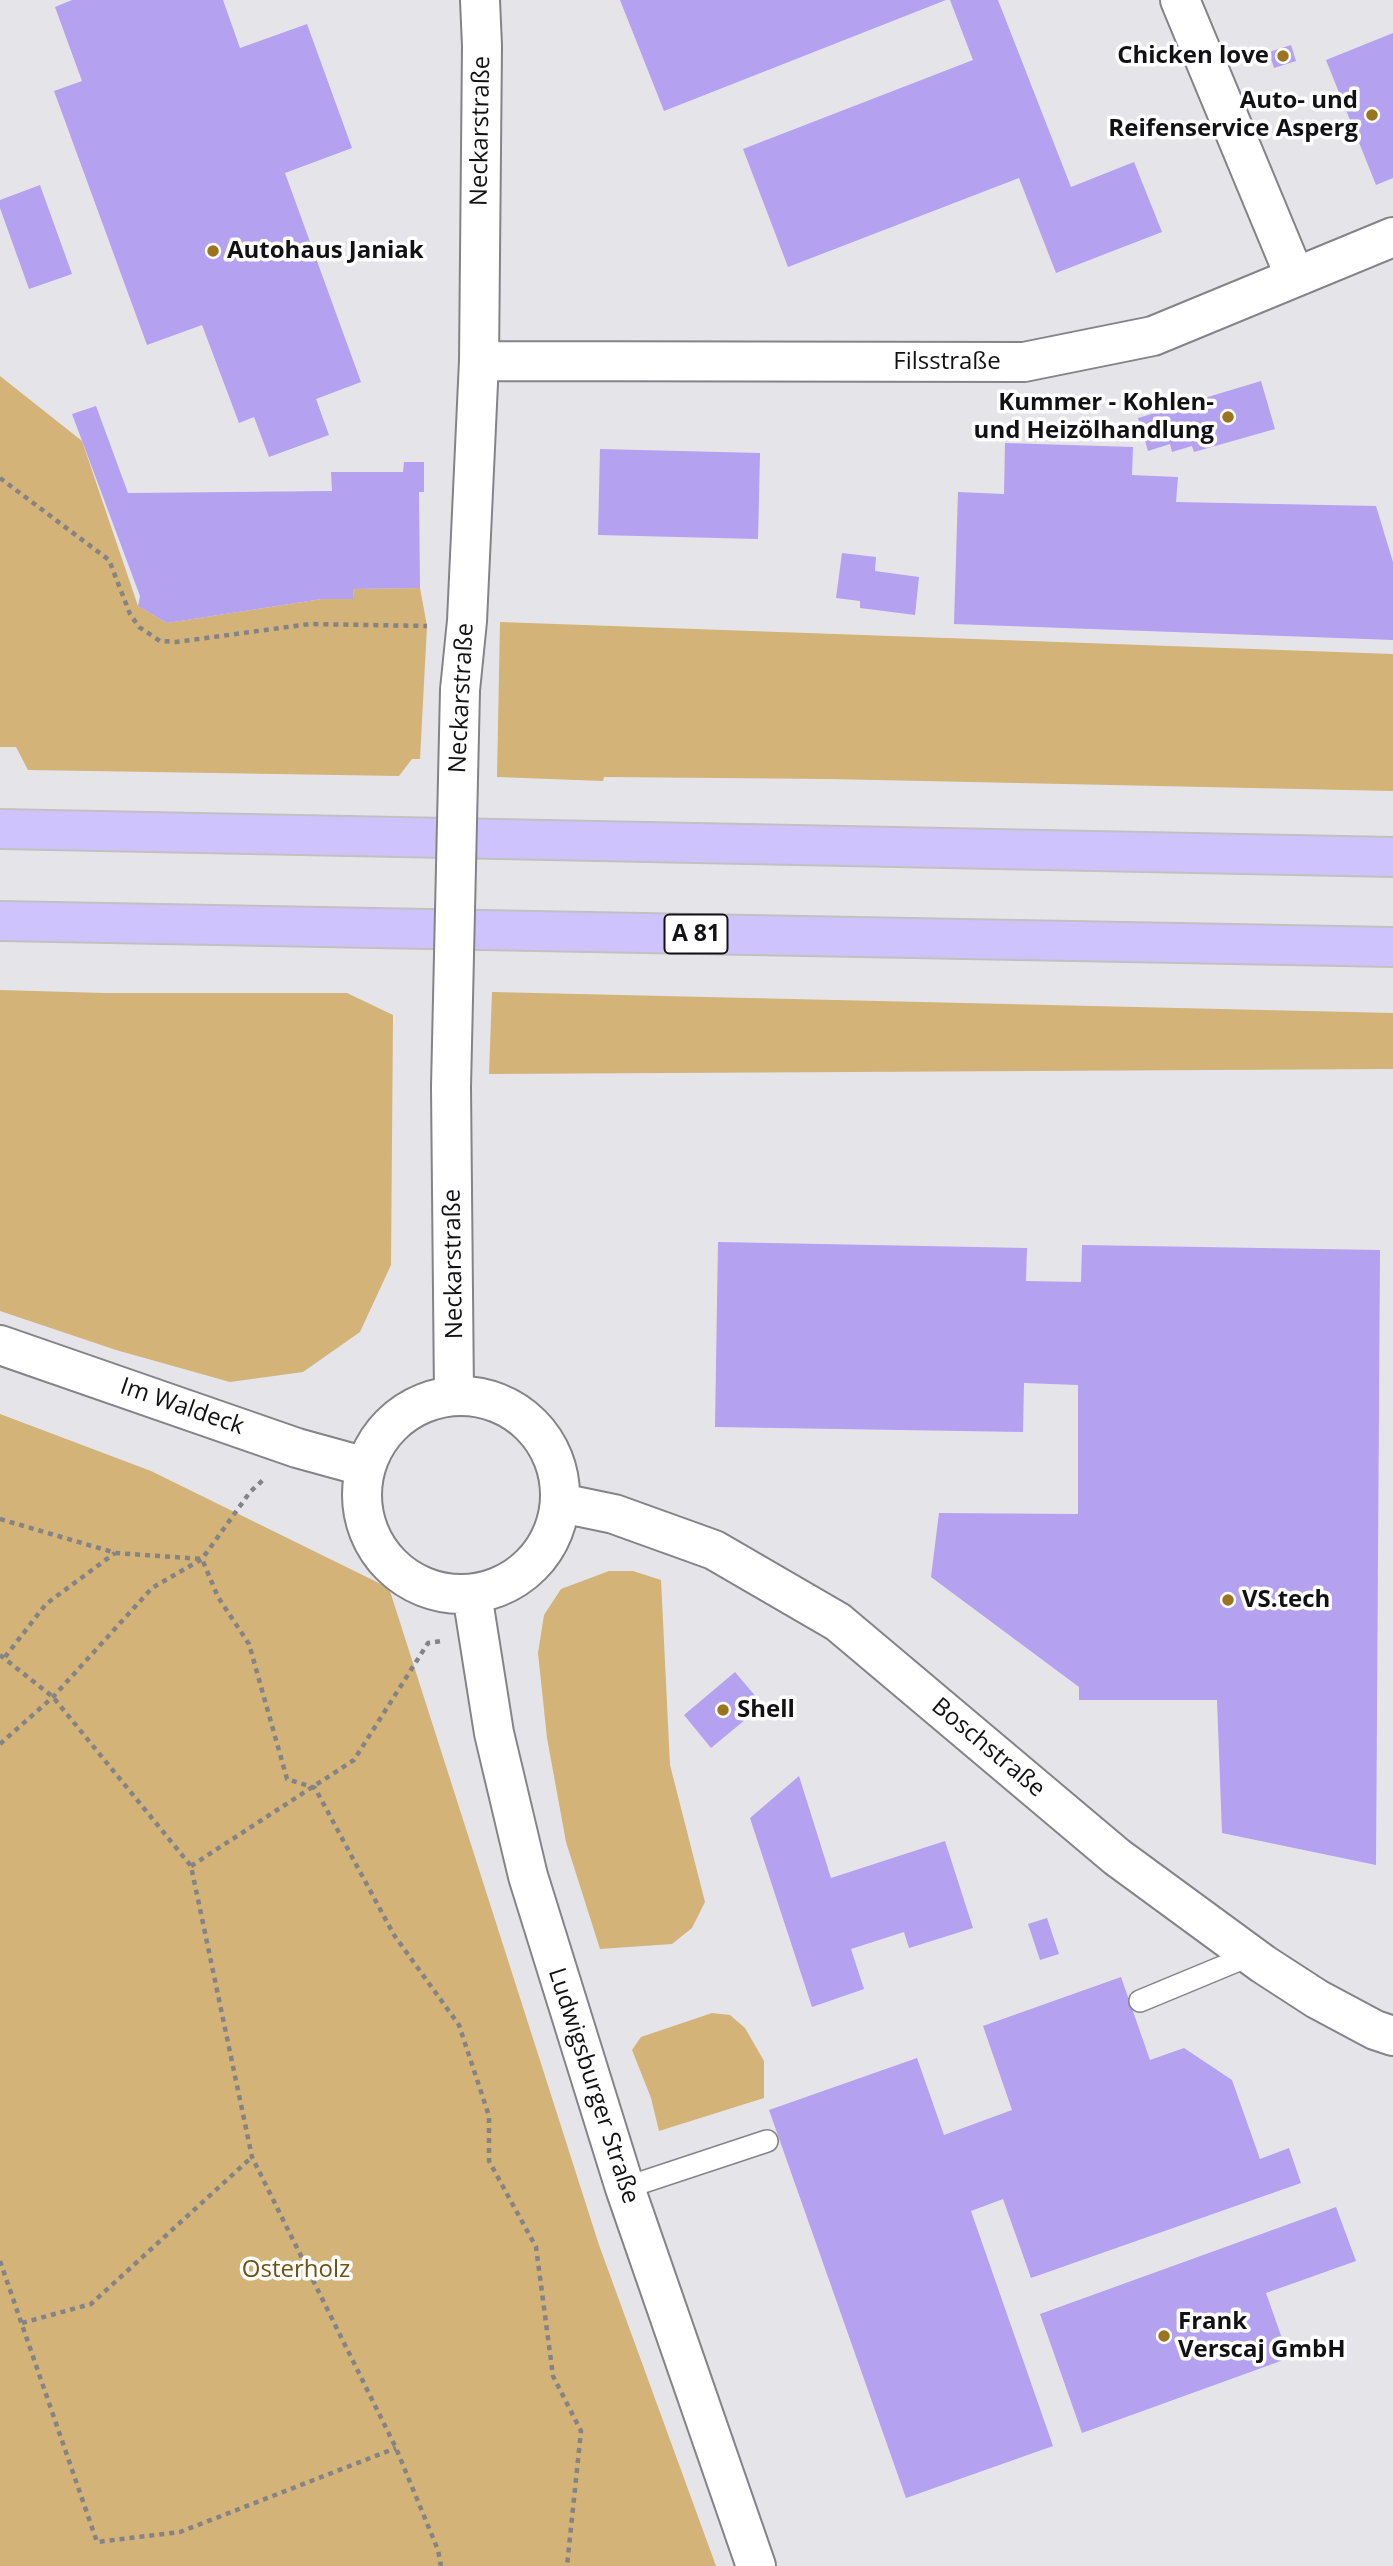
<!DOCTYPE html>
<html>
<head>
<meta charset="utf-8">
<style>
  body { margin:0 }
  canvas { display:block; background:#e5e4e9 }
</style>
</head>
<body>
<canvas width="1393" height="2566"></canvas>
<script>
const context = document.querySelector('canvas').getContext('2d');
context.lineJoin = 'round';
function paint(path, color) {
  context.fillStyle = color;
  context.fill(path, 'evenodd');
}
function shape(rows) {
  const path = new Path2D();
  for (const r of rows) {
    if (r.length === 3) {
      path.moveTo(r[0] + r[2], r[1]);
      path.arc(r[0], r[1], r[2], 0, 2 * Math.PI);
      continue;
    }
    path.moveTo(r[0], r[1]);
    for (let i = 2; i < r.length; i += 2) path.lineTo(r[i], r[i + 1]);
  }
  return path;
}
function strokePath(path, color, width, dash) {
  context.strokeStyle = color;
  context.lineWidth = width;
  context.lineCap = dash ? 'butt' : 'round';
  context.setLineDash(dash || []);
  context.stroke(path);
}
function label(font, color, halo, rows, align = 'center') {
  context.font = font + ' "Open Sans",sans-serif';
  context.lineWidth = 7;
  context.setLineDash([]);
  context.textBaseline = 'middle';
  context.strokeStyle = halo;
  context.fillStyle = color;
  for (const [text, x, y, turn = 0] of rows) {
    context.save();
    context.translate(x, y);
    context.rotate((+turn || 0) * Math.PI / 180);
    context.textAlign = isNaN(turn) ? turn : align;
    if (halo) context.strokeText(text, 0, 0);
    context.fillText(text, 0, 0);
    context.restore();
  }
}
paint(shape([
  [0,376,82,441,138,606,167,623,322,599,354,599,353,589,420,588,427,626,420,759,412,759,399,776,28,770,16,747,0,747],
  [500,622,1393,654,1393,791,829,779,604,777,603,781,497,777],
  [0,990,104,993,347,993,393,1015,391,1265,360,1332,303,1372,230,1382,116,1350,0,1311],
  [492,992,1393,1013,1393,1069,489,1074],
  [0,1414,151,1471,389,1588,599,2245,716,2566,0,2566],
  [609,1571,633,1571,661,1580,670,1765,705,1902,692,1928,672,1944,600,1949,566,1842,547,1738,538,1653,544,1615,561,1589],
  [712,2013,730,2015,745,2028,764,2061,764,2098,659,2131,651,2098,632,2050,641,2037]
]), '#d3b378');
paint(shape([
  [72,0,223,0,240,48,307,24,352,148,285,173,361,382,316,399,329,435,269,457,254,417,239,423,202,325,147,345,54,91,82,81,55,7],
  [620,0,946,0,664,111],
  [950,0,998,0,1071,187,1134,162,1162,232,1056,273,1019,178,788,267,743,149,973,60],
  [1393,33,1393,178,1376,185,1326,60],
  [1291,45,1296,61,1274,68,1269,52],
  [40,185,72,274,29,289,0,208,0,200],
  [1261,381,1275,429,1194,452,1192,446,1172,452,1170,444,1148,451,1138,418],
  [96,406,128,493,332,491,331,472,403,472,404,462,424,462,424,492,419,492,420,588,353,589,354,599,322,599,167,623,138,606,140,596,72,414],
  [1005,443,1133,447,1132,475,1178,477,1176,502,1376,506,1393,562,1393,640,954,624,958,492,1004,494],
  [600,449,760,453,758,539,598,535],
  [842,553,876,557,875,571,919,577,915,615,860,608,860,601,836,598],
  [718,1242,1027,1248,1026,1281,1081,1282,1082,1245,1380,1250,1376,1865,1222,1833,1217,1700,1079,1700,1079,1687,931,1577,939,1513,1078,1514,1078,1385,1024,1383,1023,1432,715,1427],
  [735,1672,763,1705,711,1748,684,1715],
  [799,1776,831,1878,945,1841,973,1928,909,1948,904,1932,851,1949,864,1989,812,2007,750,1818],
  [1047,1918,1059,1954,1040,1960,1028,1924],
  [1121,1977,1150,2060,1184,2048,1232,2080,1260,2159,1289,2148,1301,2183,1031,2278,1003,2199,971,2211,1053,2446,906,2498,769,2110,917,2058,944,2135,1012,2110,983,2026],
  [1336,2207,1356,2261,1266,2293,1289,2358,1082,2433,1040,2314]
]), '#b4a1f0');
const lane = shape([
  [1140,2001,1251,1955],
  [625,2188,767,2141]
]);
const street = shape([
  [1180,0,1295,277],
  [479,361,1024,362,1153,336,1393,237],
  [460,690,467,621,479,361,482,46,480,0],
  [451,1087,454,1395]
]);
const secondary = shape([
  [0,1345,297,1448,366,1467],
  [461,1495,99],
  [561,1503,614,1514,714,1550,838,1622,1117,1857,1263,1964,1317,1999,1375,2030,1393,2036],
  [472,1594,494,1733,528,1876,625,2188,756,2566]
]);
const highway = shape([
  [0,829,1393,857],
  [0,921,1393,947]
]);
strokePath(lane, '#848388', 24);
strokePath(street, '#848388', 42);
strokePath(secondary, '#848388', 42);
strokePath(highway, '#c1c1c2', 42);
strokePath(shape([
  [0,478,109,560,130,614,139,627,160,641,176,642,310,624,427,626],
  [0,1519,116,1553,202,1559,218,1597,249,1644,287,1779,315,1788,394,1935,459,2025,489,2116,489,2161,536,2247,553,2376,581,2431,567,2566],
  [0,1655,53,1697,191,1866,252,2157,396,2448,438,2550,441,2566],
  [5,1657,46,1604,115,1553],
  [0,1744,53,1697,152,1588,202,1559,250,1492,263,1480],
  [191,1866,354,1760,428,1643,441,1641],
  [0,2261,97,2542,180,2532,396,2448],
  [22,2323,91,2304,252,2157]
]), '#848386', 4.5, [5, 5]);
strokePath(lane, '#fff', 21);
strokePath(street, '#fff', 38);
strokePath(secondary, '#fff', 38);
strokePath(highway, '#cfc3fd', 38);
const streetBridge = shape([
  [451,1087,460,690]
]);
strokePath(streetBridge, '#848388', 42, []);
strokePath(streetBridge, '#fff', 38);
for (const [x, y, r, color] of [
  [1283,56,7,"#9b7420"],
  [1372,115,7,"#9b7420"],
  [213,251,7,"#9b7420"],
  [1228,417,7,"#9b7420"],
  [1228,1600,7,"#9b7420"],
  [723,1710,7,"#9b7420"],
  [1164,2336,7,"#9b7420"]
]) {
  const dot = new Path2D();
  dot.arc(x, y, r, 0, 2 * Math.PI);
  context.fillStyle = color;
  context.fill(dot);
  strokePath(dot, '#fff', 2.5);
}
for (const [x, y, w] of [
  [696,934,63]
]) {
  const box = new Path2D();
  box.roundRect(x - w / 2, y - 19.5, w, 39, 5);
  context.fillStyle = '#fff';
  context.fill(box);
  strokePath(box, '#121113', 2);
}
label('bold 23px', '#121113', null, [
  ["A 81",696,934]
]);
label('bold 24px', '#121113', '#fff', [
  ["Chicken love",1269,56,"right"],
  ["Auto- und",1358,101,"right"],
  ["Reifenservice Asperg",1358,129,"right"],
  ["Autohaus Janiak",227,251],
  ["Kummer - Kohlen-",1214,403,"right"],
  ["und Heizölhandlung",1214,431,"right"],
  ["VS.tech",1242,1600],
  ["Shell",737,1710],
  ["Frank",1178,2322],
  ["Verscaj GmbH",1178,2350]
], 'left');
label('24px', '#121113', '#fff', [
  ["Neckarstraße",481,131,-89],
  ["Filsstraße",947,362],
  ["Neckarstraße",462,698,-87],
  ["Neckarstraße",454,1264,-91],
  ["Im Waldeck",182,1407,19],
  ["Boschstraße",988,1748,40],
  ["Ludwigsburger Straße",593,2086,72]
]);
label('24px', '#6f5212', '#fff', [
  ["Osterholz",296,2270]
]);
</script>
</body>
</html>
